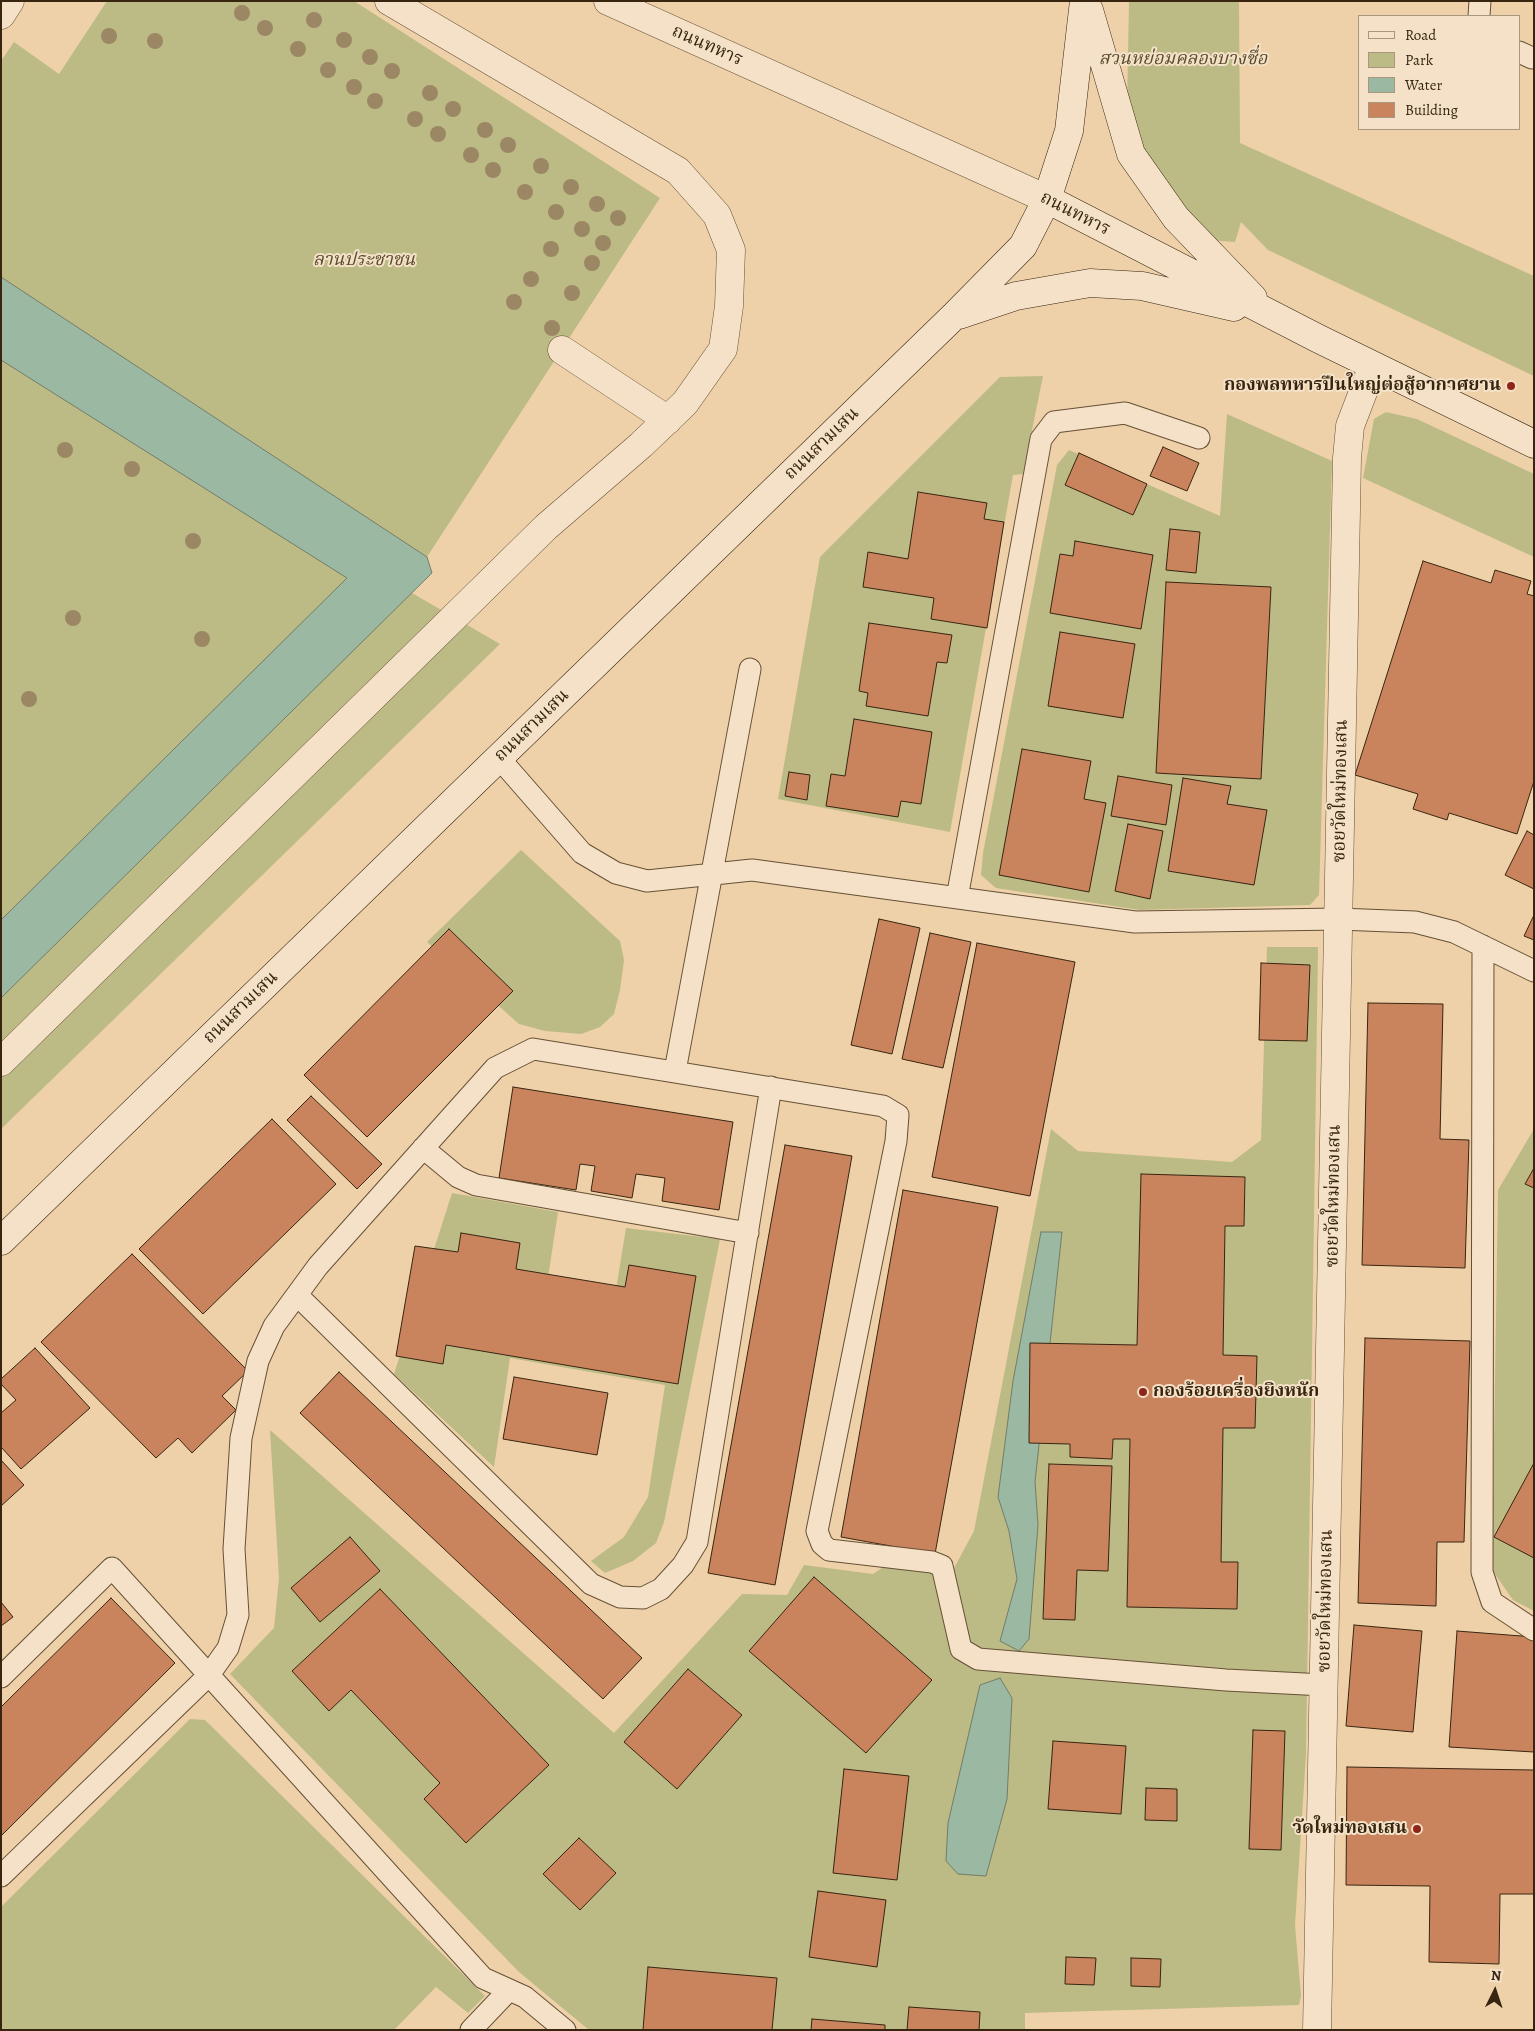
<!DOCTYPE html>
<html>
<head>
<meta charset="utf-8">
<style>
  body { margin:0 }
  #map { position:relative; width:1535px; height:2031px; overflow:hidden; background:#eed1a9; font-family:Alegreya,serif }
  canvas { display:block }
  .frame { position:absolute; inset:0; border:2px solid #382510; pointer-events:none }
  .legend { position:absolute; left:1358px; top:15px; width:162px; height:115px; box-sizing:border-box; background:#f4e1c7; border:1px solid #a9967e; margin:0; padding:6px 9px; list-style:none; font-size:15px; color:#382510 }
  .legend li { display:flex; align-items:center; gap:10px; height:25px }
  .legend b { width:25px; border:1px solid #a9967e }
  .north { position:absolute; left:1470px; top:1966px; width:50px; height:50px; -webkit-text-stroke:4px #f4e1c7; paint-order:stroke; rotate:4deg; font-size:14px; font-weight:700; line-height:20px; text-align:center; color:#382510 }
  .north::after { content:''; display:block; margin:auto; width:18px; height:22px; background:#382510; clip-path:polygon(50% 0,100% 100%,50% 72%,0 100%) }
</style>
</head>
<body>
<div id="map">
<canvas width="1535" height="2031"></canvas>
<div class="frame"></div>
<ul class="legend">
<li><b style="height:6px;background:#f4e1c7"></b>Road</li>
<li><b style="height:14px;background:#bcba85"></b>Park</li>
<li><b style="height:14px;background:#9bb8a3"></b>Water</li>
<li><b style="height:14px;background:#c9845e"></b>Building</li>
</ul>
<div class="north">N</div>
</div>
<script>
const context = document.querySelector('canvas').getContext('2d');
context.lineJoin = 'round';
function paint(path, color) {
  context.fillStyle = color;
  context.fill(path, 'evenodd');
}
function shape(rows) {
  const path = new Path2D();
  for (const r of rows) {
    path.moveTo(r[0], r[1]);
    for (let i = 2; i < r.length; i += 2) path.lineTo(r[i], r[i + 1]);
  }
  return path;
}
function strokePath(path, color, width, dash) {
  context.strokeStyle = color;
  context.lineWidth = width;
  context.lineCap = dash ? 'butt' : 'round';
  context.setLineDash(dash || []);
  context.stroke(path);
}
function label(font, color, halo, rows, align = 'center') {
  context.font = font + ' Alegreya,"Noto Serif Thai",serif';
  context.lineWidth = 4;
  context.setLineDash([]);
  context.textBaseline = 'middle';
  context.strokeStyle = halo;
  context.fillStyle = color;
  for (const [text, x, y, turn = 0] of rows) {
    context.save();
    context.translate(x, y);
    context.rotate((+turn || 0) * Math.PI / 180);
    context.textAlign = isNaN(turn) ? turn : align;
    if (halo) context.strokeText(text, 0, 0);
    context.fillText(text, 0, 0);
    context.restore();
  }
}
paint(shape([
  [107,1,354,1,660,198,427,557,1,277,1,61,14,42,59,74],
  [1129,1,1239,1,1240,143,1534,276,1534,376,1268,250,1241,222,1235,242,1208,240,1142,154,1127,109],
  [1,355,500,644,1,1129],
  [1043,376,1023,474,1013,475,950,832,778,799,820,557,1000,377],
  [1386,412,1417,419,1534,474,1534,557,1363,478,1374,419],
  [1227,414,1332,461,1319,895,1310,905,1140,910,996,888,981,875,983,853,1057,465,1069,450,1220,516],
  [521,850,620,941,624,960,620,990,614,1014,600,1027,581,1034,545,1031,519,1024,427,942],
  [1267,947,1318,947,1306,1754,1295,1925,1301,1996,1299,2005,1025,2013,1025,2030,589,2030,519,1972,230,1674,274,1628,279,1578,270,1430,614,1733,742,1594,787,1595,804,1565,873,1574,892,1561,953,1570,974,1531,1051,1129,1078,1151,1232,1162,1261,1140],
  [1534,1129,1534,1611,1513,1600,1492,1570,1498,1190],
  [452,1193,558,1212,547,1284,615,1296,626,1228,720,1239,664,1522,656,1543,633,1561,605,1573,591,1561,624,1537,648,1497,665,1385,510,1358,494,1467,394,1374],
  [190,1719,205,1720,485,1996,468,2013,436,1987,394,2030,1,2030,1,1907]
]), '#bcba85');
const water = shape([
  [1,277,427,557,432,573,1,998,1,920,347,578,1,360,1,277],
  [1041,1232,1062,1232,1035,1482,1038,1525,1029,1639,1019,1651,1000,1641,1017,1579,1009,1531,998,1497,1013,1381,1041,1232],
  [1000,1678,1012,1698,1007,1799,986,1876,958,1874,946,1861,948,1823,980,1685,1000,1678]
]);
paint(water, '#9bb8a3');
strokePath(water, '#737d68', 1);
const building = shape([
  [1163,447,1199,463,1187,491,1150,476,1163,447],
  [1079,453,1147,484,1133,515,1065,485,1079,453],
  [918,492,987,503,984,519,1004,522,987,628,931,619,934,598,863,587,868,552,908,559,918,492],
  [1170,529,1200,532,1196,573,1166,570,1170,529],
  [1075,541,1153,555,1141,629,1050,613,1060,554,1073,556,1075,541],
  [1423,561,1491,583,1495,570,1531,581,1527,594,1534,596,1534,781,1517,834,1449,813,1447,820,1413,809,1418,794,1355,775,1423,561],
  [1166,582,1271,587,1261,779,1156,773,1166,582],
  [869,623,952,635,947,663,937,662,928,716,866,706,868,693,859,691,869,623],
  [1060,632,1135,644,1123,718,1048,706,1060,632],
  [854,719,932,732,921,804,901,801,898,817,826,806,831,774,845,776,854,719],
  [1022,749,1091,761,1084,799,1106,803,1089,892,999,875,1022,749],
  [789,772,810,775,807,800,785,796,789,772],
  [1118,776,1172,785,1166,825,1111,816,1118,776],
  [1183,778,1231,786,1227,804,1267,810,1254,885,1168,871,1183,778],
  [1128,824,1163,831,1150,899,1115,891,1128,824],
  [1527,831,1534,835,1534,889,1505,875,1527,831],
  [1534,915,1534,940,1524,936,1534,915],
  [879,919,920,928,892,1054,851,1045,879,919],
  [449,929,513,991,367,1137,304,1075,449,929],
  [930,933,971,942,943,1068,902,1059,930,933],
  [977,943,1075,962,1030,1196,932,1177,977,943],
  [1261,963,1310,965,1307,1041,1259,1040,1261,963],
  [1368,1003,1443,1004,1440,1139,1469,1140,1465,1268,1362,1265,1368,1003],
  [513,1087,733,1122,719,1210,662,1201,665,1178,636,1174,632,1198,591,1191,595,1166,580,1164,576,1190,499,1178,513,1087],
  [311,1096,382,1164,357,1189,287,1120,311,1096],
  [272,1119,336,1184,203,1314,139,1249,272,1119],
  [785,1145,852,1156,775,1585,708,1573,785,1145],
  [1534,1168,1534,1188,1525,1184,1534,1168],
  [1141,1174,1245,1177,1244,1226,1225,1226,1223,1355,1257,1356,1255,1428,1223,1428,1221,1562,1238,1562,1237,1609,1127,1607,1130,1439,1113,1439,1112,1459,1070,1457,1070,1444,1029,1443,1030,1343,1137,1345,1141,1174],
  [903,1190,998,1207,935,1554,841,1537,903,1190],
  [461,1233,520,1243,516,1269,625,1287,629,1265,696,1276,678,1384,446,1345,443,1364,396,1356,415,1246,458,1252,461,1233],
  [132,1254,248,1371,222,1396,236,1410,192,1453,178,1438,156,1458,41,1342,132,1254],
  [1365,1338,1470,1341,1464,1542,1437,1542,1436,1606,1358,1603,1365,1338],
  [35,1348,90,1408,21,1469,1,1447,1,1413,16,1400,1,1384,1,1379,35,1348],
  [339,1372,642,1658,603,1699,300,1413,339,1372],
  [514,1377,608,1393,597,1455,503,1439,514,1377],
  [1,1460,24,1485,1,1506,1,1460],
  [1534,1463,1534,1558,1494,1537,1534,1463],
  [1049,1464,1112,1466,1108,1571,1077,1570,1075,1620,1043,1619,1049,1464],
  [350,1537,380,1571,320,1622,291,1588,350,1537],
  [814,1577,932,1680,866,1753,749,1651,814,1577],
  [380,1589,549,1765,466,1843,424,1799,440,1783,351,1690,329,1711,292,1671,380,1589],
  [111,1598,175,1663,1,1836,1,1707,111,1598],
  [1,1602,13,1617,1,1626,1,1602],
  [1354,1625,1422,1631,1413,1732,1346,1726,1354,1625],
  [1457,1631,1534,1637,1534,1752,1449,1747,1457,1631],
  [688,1669,742,1715,677,1789,624,1742,688,1669],
  [1253,1730,1285,1731,1281,1850,1249,1849,1253,1730],
  [1053,1741,1126,1746,1121,1814,1048,1809,1053,1741],
  [1347,1767,1534,1770,1534,1894,1500,1894,1499,1964,1429,1962,1430,1886,1346,1885,1347,1767],
  [844,1769,909,1776,897,1880,833,1873,844,1769],
  [1146,1788,1177,1789,1177,1821,1145,1820,1146,1788],
  [579,1838,616,1873,580,1910,543,1874,579,1838],
  [818,1891,886,1900,877,1967,809,1957,818,1891],
  [1066,1957,1096,1958,1094,1985,1065,1984,1066,1957],
  [1131,1958,1161,1959,1160,1987,1131,1986,1131,1958],
  [648,1967,777,1978,772,2030,643,2030,648,1967],
  [909,2007,980,2012,979,2030,907,2030,909,2007],
  [812,2019,885,2025,885,2030,811,2030,812,2019]
]);
paint(building, '#c9845e');
strokePath(building, '#382510', 1);
const service = shape([
  [1479,16,1480,1],
  [1519,52,1532,58],
  [499,758,582,853,616,873,647,881,752,870,1135,922,1339,919,1415,922,1454,932,1534,971],
  [957,898,1041,439,1054,422,1125,413,1199,438],
  [1483,946,1482,1572,1492,1602,1534,1630],
  [675,1071,750,669],
  [423,1148,458,1177,476,1185,748,1233],
  [297,1295,591,1584,620,1597,643,1598,661,1589,683,1565,697,1542,771,1087],
  [1,1677,112,1568,483,1978,525,1997,565,2030],
  [1,1876,209,1675,228,1648,238,1615,234,1549,241,1438,258,1361,274,1326,318,1266,495,1068,533,1049,883,1106,898,1115,896,1141,817,1531,822,1544,829,1550,932,1562,942,1566,961,1649,978,1659,1226,1680,1324,1685],
  [471,2030,509,1990]
]);
const pedestrian = shape([
  [1,15,10,1],
  [562,350,668,420],
  [1,1062,546,527,641,445,685,403,723,349,729,306,731,250,717,215,678,171,389,1]
]);
const minor = shape([
  [608,1,1047,199],
  [1317,2030,1347,458,1350,426,1373,366]
]);
const secondary = shape([
  [1089,10,1131,154,1176,218,1253,298],
  [1047,199,1319,339,1534,444],
  [959,315,1016,296,1090,283,1142,286,1234,307],
  [1,1241,954,316,1023,246,1047,199,1069,131,1084,1]
]);
strokePath(service, '#665036', 23);
strokePath(pedestrian, '#665036', 29);
strokePath(minor, '#665036', 29);
strokePath(secondary, '#382510', 29);
strokePath(service, '#f4e1c7', 21);
strokePath(pedestrian, '#f4e1c7', 28);
strokePath(minor, '#f4e1c7', 28);
strokePath(secondary, '#f4e1c7', 28);
context.fillStyle = '#9c8765';
for (const [x, y] of [
  [242,13],
  [314,20],
  [265,28],
  [109,36],
  [344,40],
  [155,41],
  [298,49],
  [370,57],
  [328,70],
  [392,71],
  [354,87],
  [430,93],
  [375,101],
  [453,109],
  [415,119],
  [485,130],
  [438,134],
  [508,145],
  [471,155],
  [541,166],
  [493,170],
  [571,187],
  [525,192],
  [597,204],
  [556,212],
  [618,218],
  [582,229],
  [603,243],
  [551,249],
  [592,263],
  [531,279],
  [572,293],
  [514,302],
  [552,328],
  [65,450],
  [132,469],
  [193,541],
  [73,618],
  [202,639],
  [29,699]
]) {
  context.beginPath();
  context.arc(x, y, 8, 0, 2 * Math.PI);
  context.fill();
}
for (const [x, y, r, color] of [
  [1511,386,5,"#8f2418"],
  [1143,1392,5,"#8f2418"],
  [1417,1829,5,"#8f2418"]
]) {
  const dot = new Path2D();
  dot.arc(x, y, r, 0, 2 * Math.PI);
  context.fillStyle = color;
  context.fill(dot);
  strokePath(dot, '#f4e1c7', 2);
}
label('18px', '#382510', '#f4e1c7', [
  ["ถนนทหาร",707,46,24],
  ["ถนนทหาร",1075,214,27],
  ["ถนนสามเสน",822,444,-44],
  ["ถนนสามเสน",532,726,-44],
  ["ซอยวัดใหม่ทองเสน",1341,791,-89],
  ["ถนนสามเสน",241,1008,-44],
  ["ซอยวัดใหม่ทองเสน",1334,1196,-89],
  ["ซอยวัดใหม่ทองเสน",1326,1601,-89]
]);
label('italic 18px', '#594a2d', '#f4e1c7', [
  ["สวนหย่อมคลองบางซื่อ",1183,60],
  ["ลานประชาชน",364,261]
]);
label('bold 18px', '#382510', '#f4e1c7', [
  ["กองพลทหารปืนใหญ่ต่อสู้อากาศยาน",1501,386],
  ["กองร้อยเครื่องยิงหนัก",1153,1392,"left"],
  ["วัดใหม่ทองเสน",1407,1829]
], 'right');
</script>
</body>
</html>
